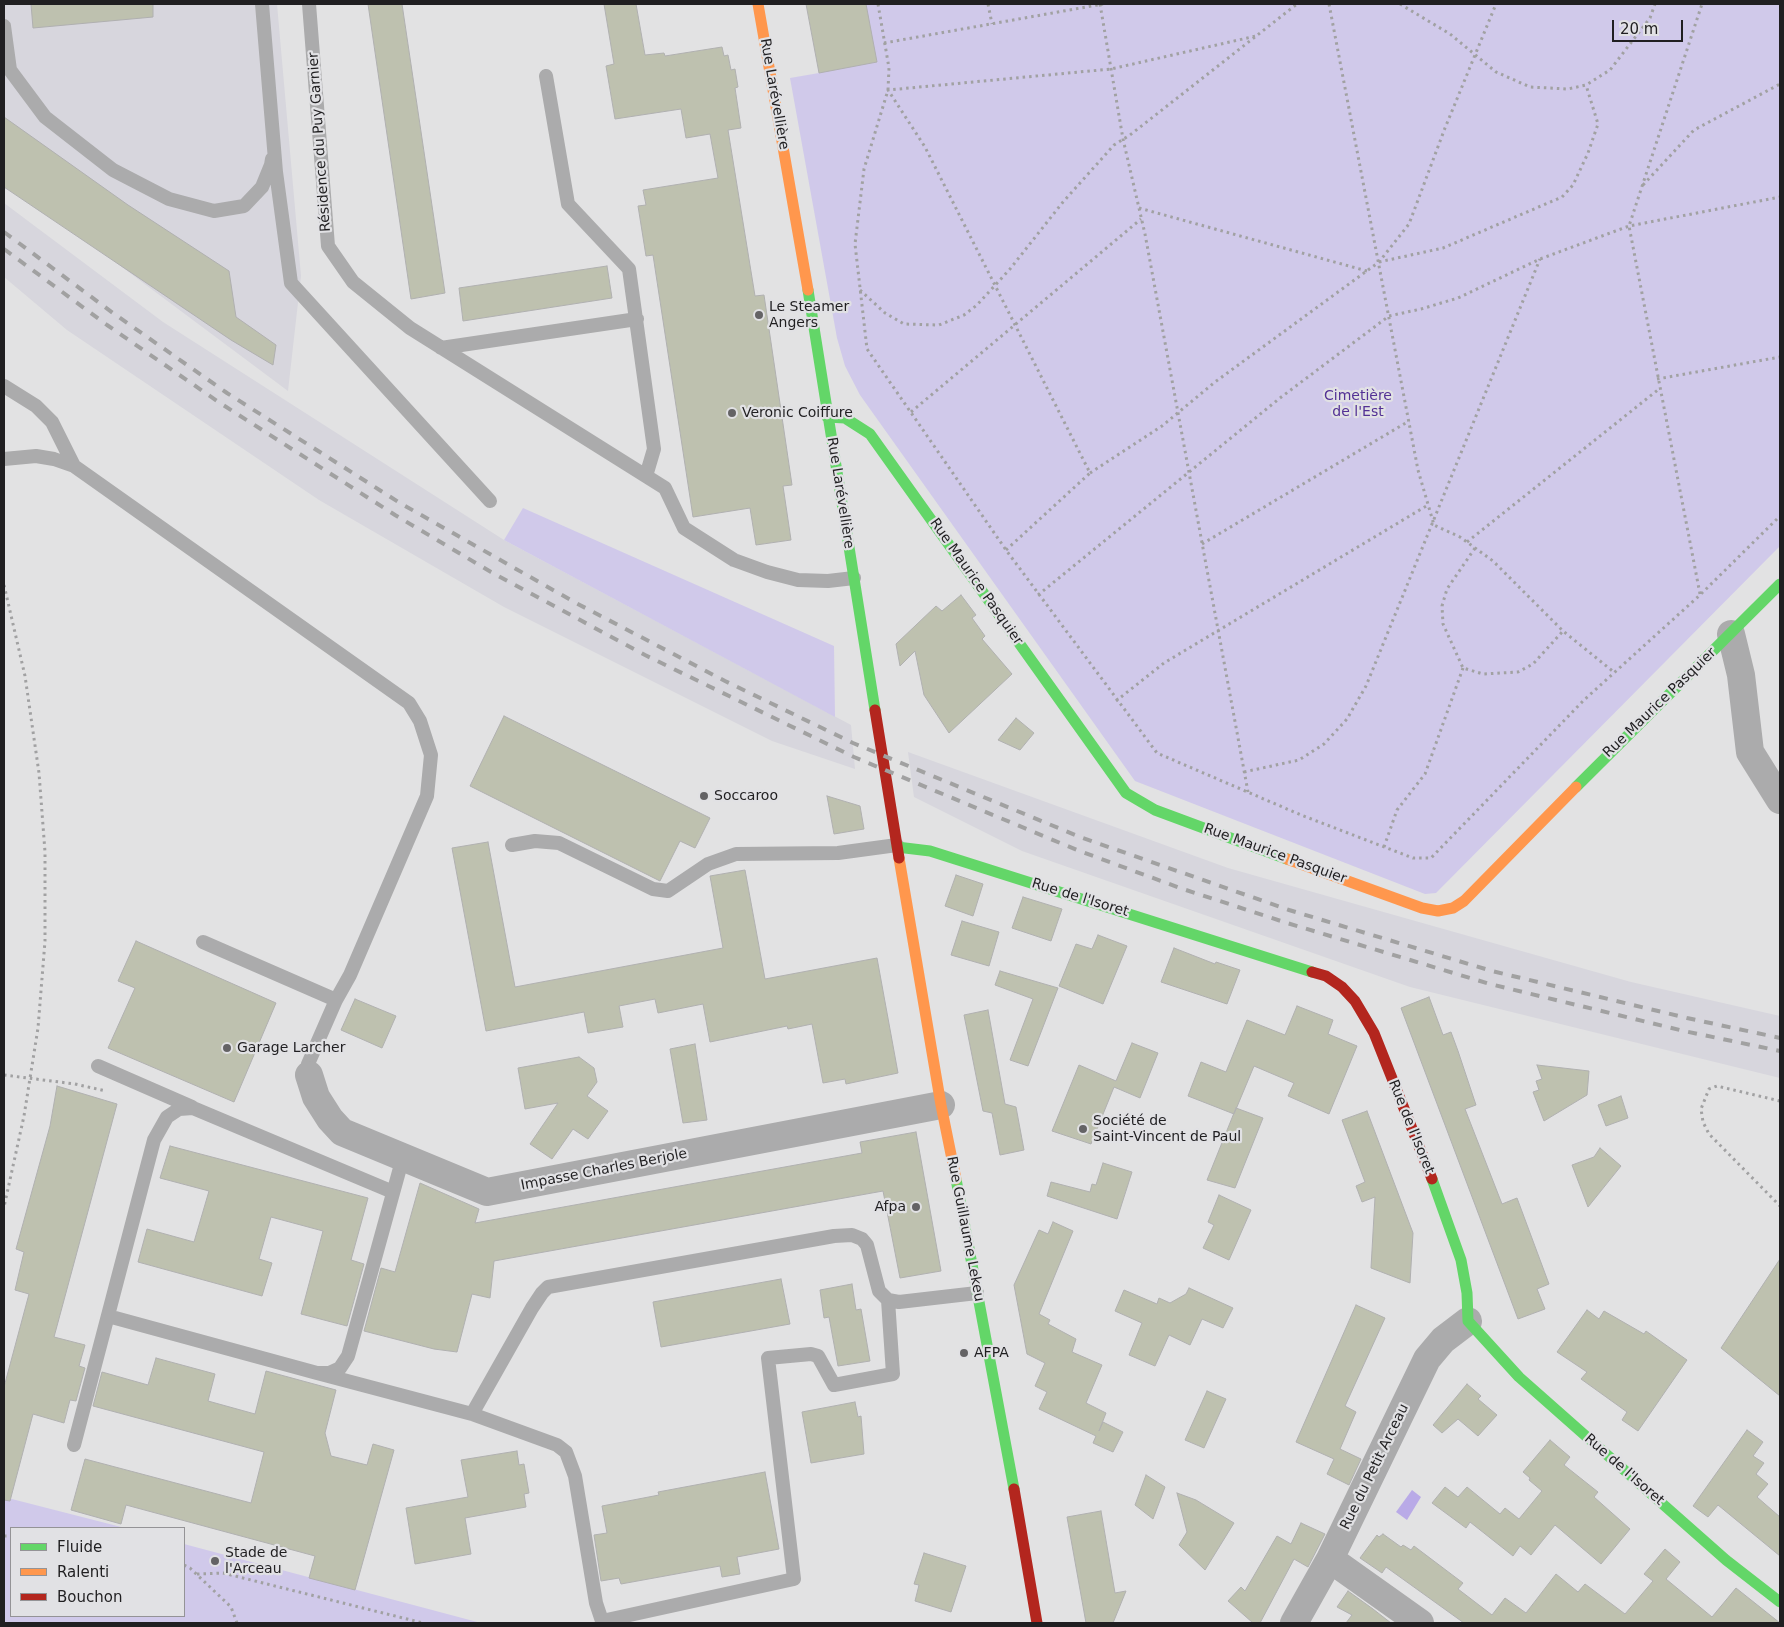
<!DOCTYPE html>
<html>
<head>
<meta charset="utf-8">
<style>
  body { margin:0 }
  #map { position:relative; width:1784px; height:1627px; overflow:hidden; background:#e2e2e3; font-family:"DejaVu Sans",sans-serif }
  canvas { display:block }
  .frame { position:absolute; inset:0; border:5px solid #201f21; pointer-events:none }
  .legend { position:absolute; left:10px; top:1527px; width:175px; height:90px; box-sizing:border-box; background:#e1e1e4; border:1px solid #949396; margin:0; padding:6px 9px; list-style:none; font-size:15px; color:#201f21 }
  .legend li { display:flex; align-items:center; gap:10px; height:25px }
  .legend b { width:25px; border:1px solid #949396 }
  .scale { position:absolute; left:1612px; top:20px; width:71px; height:22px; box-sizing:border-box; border:2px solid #201f21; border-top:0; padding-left:6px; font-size:15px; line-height:18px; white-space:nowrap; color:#201f21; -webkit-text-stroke:4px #e1e1e4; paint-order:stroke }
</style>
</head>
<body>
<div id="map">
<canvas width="1784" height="1627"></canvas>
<div class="frame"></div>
<ul class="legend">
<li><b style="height:6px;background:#63d668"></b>Fluide</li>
<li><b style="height:6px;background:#ff974d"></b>Ralenti</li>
<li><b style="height:6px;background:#b3261e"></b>Bouchon</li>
</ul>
<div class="scale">20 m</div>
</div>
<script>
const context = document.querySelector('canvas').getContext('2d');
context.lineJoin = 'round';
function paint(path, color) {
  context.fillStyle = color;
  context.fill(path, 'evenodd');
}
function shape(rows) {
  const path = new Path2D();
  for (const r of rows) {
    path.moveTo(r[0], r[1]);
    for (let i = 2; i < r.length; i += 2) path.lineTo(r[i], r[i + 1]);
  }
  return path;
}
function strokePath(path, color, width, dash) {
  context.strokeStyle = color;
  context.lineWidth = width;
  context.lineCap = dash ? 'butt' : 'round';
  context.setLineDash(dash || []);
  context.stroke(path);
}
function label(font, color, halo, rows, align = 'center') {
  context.font = font + ' "DejaVu Sans",sans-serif';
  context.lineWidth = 4.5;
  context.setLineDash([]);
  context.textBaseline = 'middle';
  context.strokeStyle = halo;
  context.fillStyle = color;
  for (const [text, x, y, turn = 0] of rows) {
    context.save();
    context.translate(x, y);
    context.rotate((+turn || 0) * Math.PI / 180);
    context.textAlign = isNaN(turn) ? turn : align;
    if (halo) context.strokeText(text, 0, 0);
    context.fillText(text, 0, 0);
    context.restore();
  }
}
paint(shape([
  [4,4,277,4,301,276,288,391,4,179],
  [4,203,163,322,504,540,851,725,855,769,772,741,504,607,319,500,67,330,4,277],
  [908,752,1228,868,1631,982,1780,1016,1780,1078,1410,987,1022,851,914,797]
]), '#d7d6dd');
paint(shape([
  [807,4,1780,4,1780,546,1436,893,1425,894,1135,781,860,395,845,366,837,338,790,78,819,73],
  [523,508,834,646,835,717,504,540],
  [4,1497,125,1528,11,1528,11,1616,184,1616,184,1544,481,1623,4,1623]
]), '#d0c9ea');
paint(shape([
  [1412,1490,1421,1497,1407,1520,1396,1512]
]), '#b9aae7');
const building = shape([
  [31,4,153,4,153,17,33,28,31,4],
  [368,4,402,4,445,293,411,299,368,4],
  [604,4,636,4,645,55,664,53,665,56,722,47,724,56,728,55,731,70,735,69,738,87,735,88,741,128,728,130,755,296,764,295,792,485,783,486,791,540,756,545,750,508,693,517,653,255,646,256,638,206,646,205,643,190,718,178,710,134,686,138,681,109,615,119,606,66,614,64,604,4],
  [806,4,866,4,877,62,819,73,806,4],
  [4,117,128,205,229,271,236,317,276,345,273,365,231,340,4,187,4,117],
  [607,266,612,298,463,321,459,288,607,266],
  [961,595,976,615,972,618,985,636,982,639,1012,674,949,733,924,695,915,651,900,666,896,644,936,606,942,611,961,595],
  [504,716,710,818,695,848,680,841,660,881,470,786,504,716],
  [1016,718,1034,733,1020,750,998,740,1016,718],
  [827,796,860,806,864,829,834,834,827,796],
  [488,842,515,987,723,948,710,876,745,870,765,979,877,958,898,1073,846,1084,845,1079,823,1083,812,1024,788,1029,787,1026,710,1042,703,1004,658,1013,655,999,619,1006,623,1027,588,1033,584,1012,486,1031,452,848,488,842],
  [956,875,983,884,973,916,945,906,956,875],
  [1023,897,1062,909,1051,941,1012,928,1023,897],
  [962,921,999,932,989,966,951,955,962,921],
  [1098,935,1127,946,1103,1004,1059,986,1076,944,1092,949,1098,935],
  [136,941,276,1003,234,1102,108,1048,135,988,118,981,136,941],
  [1174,948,1215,964,1216,962,1240,970,1227,1004,1161,982,1174,948],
  [1000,971,1058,988,1028,1066,1010,1060,1033,999,995,985,1000,971],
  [1429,997,1443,1035,1451,1032,1458,1051,1476,1105,1465,1109,1502,1204,1517,1198,1549,1284,1537,1289,1545,1309,1518,1319,1401,1008,1429,997],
  [355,999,396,1016,382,1048,341,1030,355,999],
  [1297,1006,1333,1020,1328,1034,1357,1046,1329,1114,1288,1096,1294,1083,1254,1066,1234,1114,1188,1096,1201,1062,1226,1072,1247,1020,1285,1035,1297,1006],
  [988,1010,1005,1104,1016,1107,1024,1150,1000,1155,992,1113,983,1111,964,1015,988,1010],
  [1132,1043,1158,1053,1140,1098,1114,1087,1091,1144,1052,1131,1079,1065,1116,1081,1132,1043],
  [695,1044,707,1120,683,1123,670,1049,695,1044],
  [579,1057,594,1068,597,1082,587,1096,608,1111,588,1139,573,1129,552,1159,530,1144,558,1103,525,1109,518,1068,579,1057],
  [1537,1065,1589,1071,1587,1095,1544,1121,1533,1092,1539,1090,1536,1081,1542,1079,1537,1065],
  [57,1086,117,1104,54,1337,85,1345,79,1366,85,1368,76,1401,70,1400,64,1423,33,1414,10,1501,4,1500,4,1387,29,1294,15,1290,24,1252,16,1249,50,1126,57,1086],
  [1621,1096,1628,1118,1606,1126,1598,1105,1621,1096],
  [1236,1108,1263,1118,1235,1188,1207,1180,1236,1108],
  [1367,1111,1413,1233,1410,1283,1371,1268,1375,1197,1362,1202,1356,1186,1365,1182,1342,1120,1367,1111],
  [916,1132,941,1271,900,1278,883,1191,494,1261,490,1298,472,1294,457,1352,434,1349,364,1331,381,1268,395,1272,420,1183,479,1209,475,1223,862,1153,860,1142,916,1132],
  [170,1146,368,1198,351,1260,364,1264,347,1326,301,1314,323,1231,271,1217,259,1259,272,1263,262,1296,138,1262,147,1229,194,1242,209,1191,160,1178,170,1146],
  [1600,1148,1621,1166,1588,1207,1572,1165,1594,1157,1600,1148],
  [1103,1163,1132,1172,1117,1219,1047,1196,1051,1182,1090,1192,1092,1184,1096,1185,1103,1163],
  [1219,1195,1251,1210,1229,1260,1203,1248,1214,1225,1208,1222,1219,1195],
  [1053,1222,1073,1231,1039,1314,1050,1320,1048,1324,1076,1339,1072,1352,1102,1365,1086,1403,1106,1413,1099,1431,1103,1422,1123,1432,1113,1452,1093,1443,1096,1436,1039,1409,1047,1392,1035,1386,1045,1363,1027,1354,1014,1285,1039,1230,1048,1234,1053,1222],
  [1780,1259,1780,1396,1721,1348,1780,1259],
  [781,1279,790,1324,661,1347,653,1302,781,1279],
  [852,1284,856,1310,861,1309,870,1361,838,1366,829,1317,824,1318,820,1290,852,1284],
  [1189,1288,1233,1308,1223,1328,1202,1319,1190,1345,1169,1335,1155,1366,1129,1355,1142,1323,1115,1311,1124,1290,1157,1304,1159,1298,1170,1303,1186,1294,1189,1288],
  [1356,1305,1385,1318,1345,1406,1356,1412,1340,1449,1361,1459,1349,1485,1327,1474,1334,1459,1296,1442,1356,1305],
  [1587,1310,1599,1319,1604,1311,1644,1334,1646,1331,1687,1360,1638,1431,1622,1420,1627,1412,1581,1379,1587,1372,1557,1352,1587,1310],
  [156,1358,215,1374,208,1401,255,1414,266,1371,336,1390,325,1433,331,1456,367,1465,373,1444,394,1450,355,1590,309,1578,315,1556,126,1505,121,1524,71,1510,85,1459,251,1503,264,1452,93,1406,102,1372,148,1385,156,1358],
  [1467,1384,1481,1396,1478,1399,1497,1415,1478,1436,1458,1419,1442,1433,1433,1425,1467,1384],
  [1207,1391,1226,1399,1204,1448,1185,1440,1207,1391],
  [855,1402,858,1417,861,1416,864,1454,811,1463,802,1412,855,1402],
  [1747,1430,1763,1442,1753,1456,1764,1463,1756,1474,1768,1484,1757,1497,1780,1517,1780,1556,1718,1505,1708,1517,1693,1506,1747,1430],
  [1550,1440,1570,1457,1564,1465,1598,1492,1594,1497,1630,1529,1601,1564,1555,1525,1531,1555,1520,1546,1513,1556,1470,1522,1466,1528,1432,1503,1445,1487,1458,1497,1467,1487,1500,1514,1505,1508,1519,1519,1542,1491,1529,1480,1530,1478,1523,1472,1550,1440],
  [517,1451,519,1465,524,1464,529,1493,524,1494,526,1507,465,1518,471,1554,415,1564,406,1508,468,1497,461,1460,517,1451],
  [765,1472,779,1549,737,1557,740,1574,722,1577,720,1566,621,1584,619,1578,601,1581,594,1535,607,1533,602,1506,659,1495,658,1492,765,1472],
  [1146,1475,1165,1487,1153,1519,1135,1505,1146,1475],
  [1177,1493,1196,1500,1234,1523,1205,1570,1179,1545,1187,1532,1177,1493],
  [1101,1511,1115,1593,1126,1591,1113,1623,1086,1623,1067,1517,1101,1511],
  [1301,1523,1325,1534,1308,1567,1294,1559,1260,1623,1253,1623,1228,1601,1241,1587,1245,1591,1277,1536,1291,1544,1301,1523],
  [1383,1534,1401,1547,1403,1545,1411,1550,1414,1546,1463,1583,1458,1589,1492,1615,1505,1598,1526,1613,1556,1574,1578,1592,1585,1584,1625,1614,1653,1581,1644,1574,1665,1549,1680,1562,1666,1579,1712,1617,1736,1588,1780,1623,1464,1623,1386,1567,1382,1573,1360,1558,1377,1535,1379,1537,1383,1534],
  [924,1553,966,1566,951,1612,915,1601,919,1585,914,1584,924,1553],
  [1348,1591,1373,1609,1391,1623,1346,1623,1352,1615,1337,1607,1348,1591]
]);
paint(building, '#bec1af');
strokePath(building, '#b0b0b0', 1);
strokePath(shape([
  [878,4,889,68,888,90,864,169,855,244,867,349,1006,550,1157,753,1301,815,1413,858,1431,858,1584,700,1700,595,1780,516],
  [988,4,992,24],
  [1100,4,1123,139,1145,234,1248,792],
  [1329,4,1418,470,1434,525,1460,537,1493,561,1563,631,1615,673],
  [1400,4,1450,34,1496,72,1530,87,1568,89,1586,85,1610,70,1650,18,1655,4],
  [884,43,1103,4],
  [1643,185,1694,130,1780,84],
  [1139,208,1367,271],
  [1379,262,1443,248,1562,197,1573,185,1588,153,1598,124,1586,85],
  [860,290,885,313,904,324,939,325,964,315,977,305,1010,269,1063,202,1114,145,1130,135,1297,4],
  [1657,379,1780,357],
  [911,412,1141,219],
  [1090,473,1162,426,1215,382,1379,262,1409,224,1445,128,1496,4],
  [1467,542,1659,389],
  [1202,544,1409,421],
  [1475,548,1447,589,1442,606,1443,624,1463,668,1483,674,1518,672,1533,664,1563,631],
  [1006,550,1090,473,925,147,888,90,1111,69,1256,36],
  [4,585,25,676,39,773,45,852,45,941,38,1028,24,1116,4,1207],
  [1700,594,1629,226,1702,4],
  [1038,595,1280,398,1389,316,1421,309,1458,298,1540,259,1629,226,1780,197],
  [1116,701,1164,663,1428,505],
  [1244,772,1299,760,1324,744,1347,719,1366,686,1540,259],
  [1384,847,1397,810,1425,774,1463,668],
  [75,1084,106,1091],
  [1780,1101,1717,1086,1709,1089,1701,1109,1703,1122,1709,1134,1780,1206],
  [4,1536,11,1536],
  [184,1565,190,1568,231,1607,237,1623],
  [197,1574,223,1573,423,1623]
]), '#a1a1a2', 3, [2.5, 4]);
strokePath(shape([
  [262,4,276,172,291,283,490,501],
  [309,4,328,246,353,282,410,328,665,488,684,528,734,560,767,572,798,580,828,581,854,578],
  [4,26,10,70,45,117,113,170,169,199,214,211,244,206,262,187,271,165,272,159],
  [546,76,568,204,629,269,654,449,646,476],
  [441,348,637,319],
  [4,386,36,406,52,422,74,466],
  [4,459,36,456,54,459,74,466,409,703,420,721,431,755,427,796,350,975,336,1000,308,1064,309,1075],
  [512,845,535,841,559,843,653,889,668,891,708,864,736,854,838,853,897,845],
  [203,942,336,1000],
  [98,1066,192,1107],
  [108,1316,317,1373,329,1373,340,1368,348,1356,403,1157],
  [317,1373,472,1414,557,1445,566,1452,575,1476,596,1603,602,1621,794,1579,768,1358,811,1354,818,1356,834,1385,893,1374,888,1300],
  [472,1414,532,1308,542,1293,548,1287,834,1236,852,1235,862,1239,867,1245,879,1291,888,1300,899,1302,977,1293],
  [74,1445,154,1140,167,1117,179,1109,193,1108,393,1192]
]), '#ababac', 14);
strokePath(shape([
  [1731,634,1741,675,1750,752,1780,800],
  [309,1075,316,1097,330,1119,342,1132,487,1192,941,1105],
  [1330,1559,1420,1623],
  [1294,1623,1330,1559,1427,1359,1443,1340,1468,1321]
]), '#ababac', 28);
strokePath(shape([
  [808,290,875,710],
  [827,417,845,418,870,434,1126,793,1155,810,1287,859],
  [1576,787,1780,584],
  [897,847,930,851,1312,972],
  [956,1179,1014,1489],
  [1432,1179,1461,1260,1467,1293,1468,1321,1519,1377,1726,1560,1780,1602]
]), '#63d668', 11);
strokePath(shape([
  [758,4,808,290],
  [899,858,941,1105,956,1179],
  [1287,859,1422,908,1438,911,1453,908,1464,901,1576,787]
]), '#ff974d', 11);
strokePath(shape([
  [875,710,899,858],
  [1312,972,1326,976,1342,987,1355,1001,1374,1033,1432,1179],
  [1014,1489,1037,1623]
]), '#b3261e', 11);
strokePath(shape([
  [4,232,113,313,227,393,400,503,576,603,725,681,853,743,1080,837,1289,910,1492,971,1687,1018,1780,1038],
  [4,249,107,325,220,403,395,515,491,572,645,655,854,757,1077,850,1180,888,1287,923,1490,984,1684,1031,1780,1051]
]), '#a1a1a1', 4, [9, 9]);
strokePath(shape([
  [4,1075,75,1084]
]), '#a1a1a2', 3, [2.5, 4]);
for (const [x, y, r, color] of [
  [759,315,5,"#646365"],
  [732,413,5,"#646365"],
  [704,796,5,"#646365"],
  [227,1048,5,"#646365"],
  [1083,1129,5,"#646365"],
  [916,1207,5,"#646365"],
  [964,1353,5,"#646365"],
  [215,1561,5,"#646365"]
]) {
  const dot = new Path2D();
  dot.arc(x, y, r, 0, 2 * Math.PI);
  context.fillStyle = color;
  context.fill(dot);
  strokePath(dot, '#e1e1e4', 2);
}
label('14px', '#201f21', '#e1e1e4', [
  ["Rue Larévellière",774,94,80],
  ["Résidence du Puy Garnier",320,142,-94],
  ["Rue Larévellière",840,493,81],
  ["Rue Maurice Pasquier",976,582,55],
  ["Rue Maurice Pasquier",1660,703,-44],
  ["Rue Maurice Pasquier",1275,854,20],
  ["Rue de l'Isoret",1080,898,17],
  ["Rue de l'Isoret",1411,1127,68],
  ["Impasse Charles Berjole",604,1170,-11],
  ["Rue Guillaume Lekeu",965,1229,79],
  ["Rue du Petit Arceau",1375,1467,-64],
  ["Rue de l'Isoret",1624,1470,41]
]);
label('14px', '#201f21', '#e1e1e4', [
  ["Le Steamer",769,307],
  ["Angers",769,323],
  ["Veronic Coiffure",742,413],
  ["Soccaroo",714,796],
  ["Garage Larcher",237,1048],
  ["Société de",1093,1121],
  ["Saint-Vincent de Paul",1093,1137],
  ["Afpa",906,1207,"right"],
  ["AFPA",974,1353],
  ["Stade de",225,1553],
  ["l'Arceau",225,1569]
], 'left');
label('14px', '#533195', '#e1e1e4', [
  ["Cimetière",1358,396],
  ["de l'Est",1358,412]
]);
</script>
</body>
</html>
